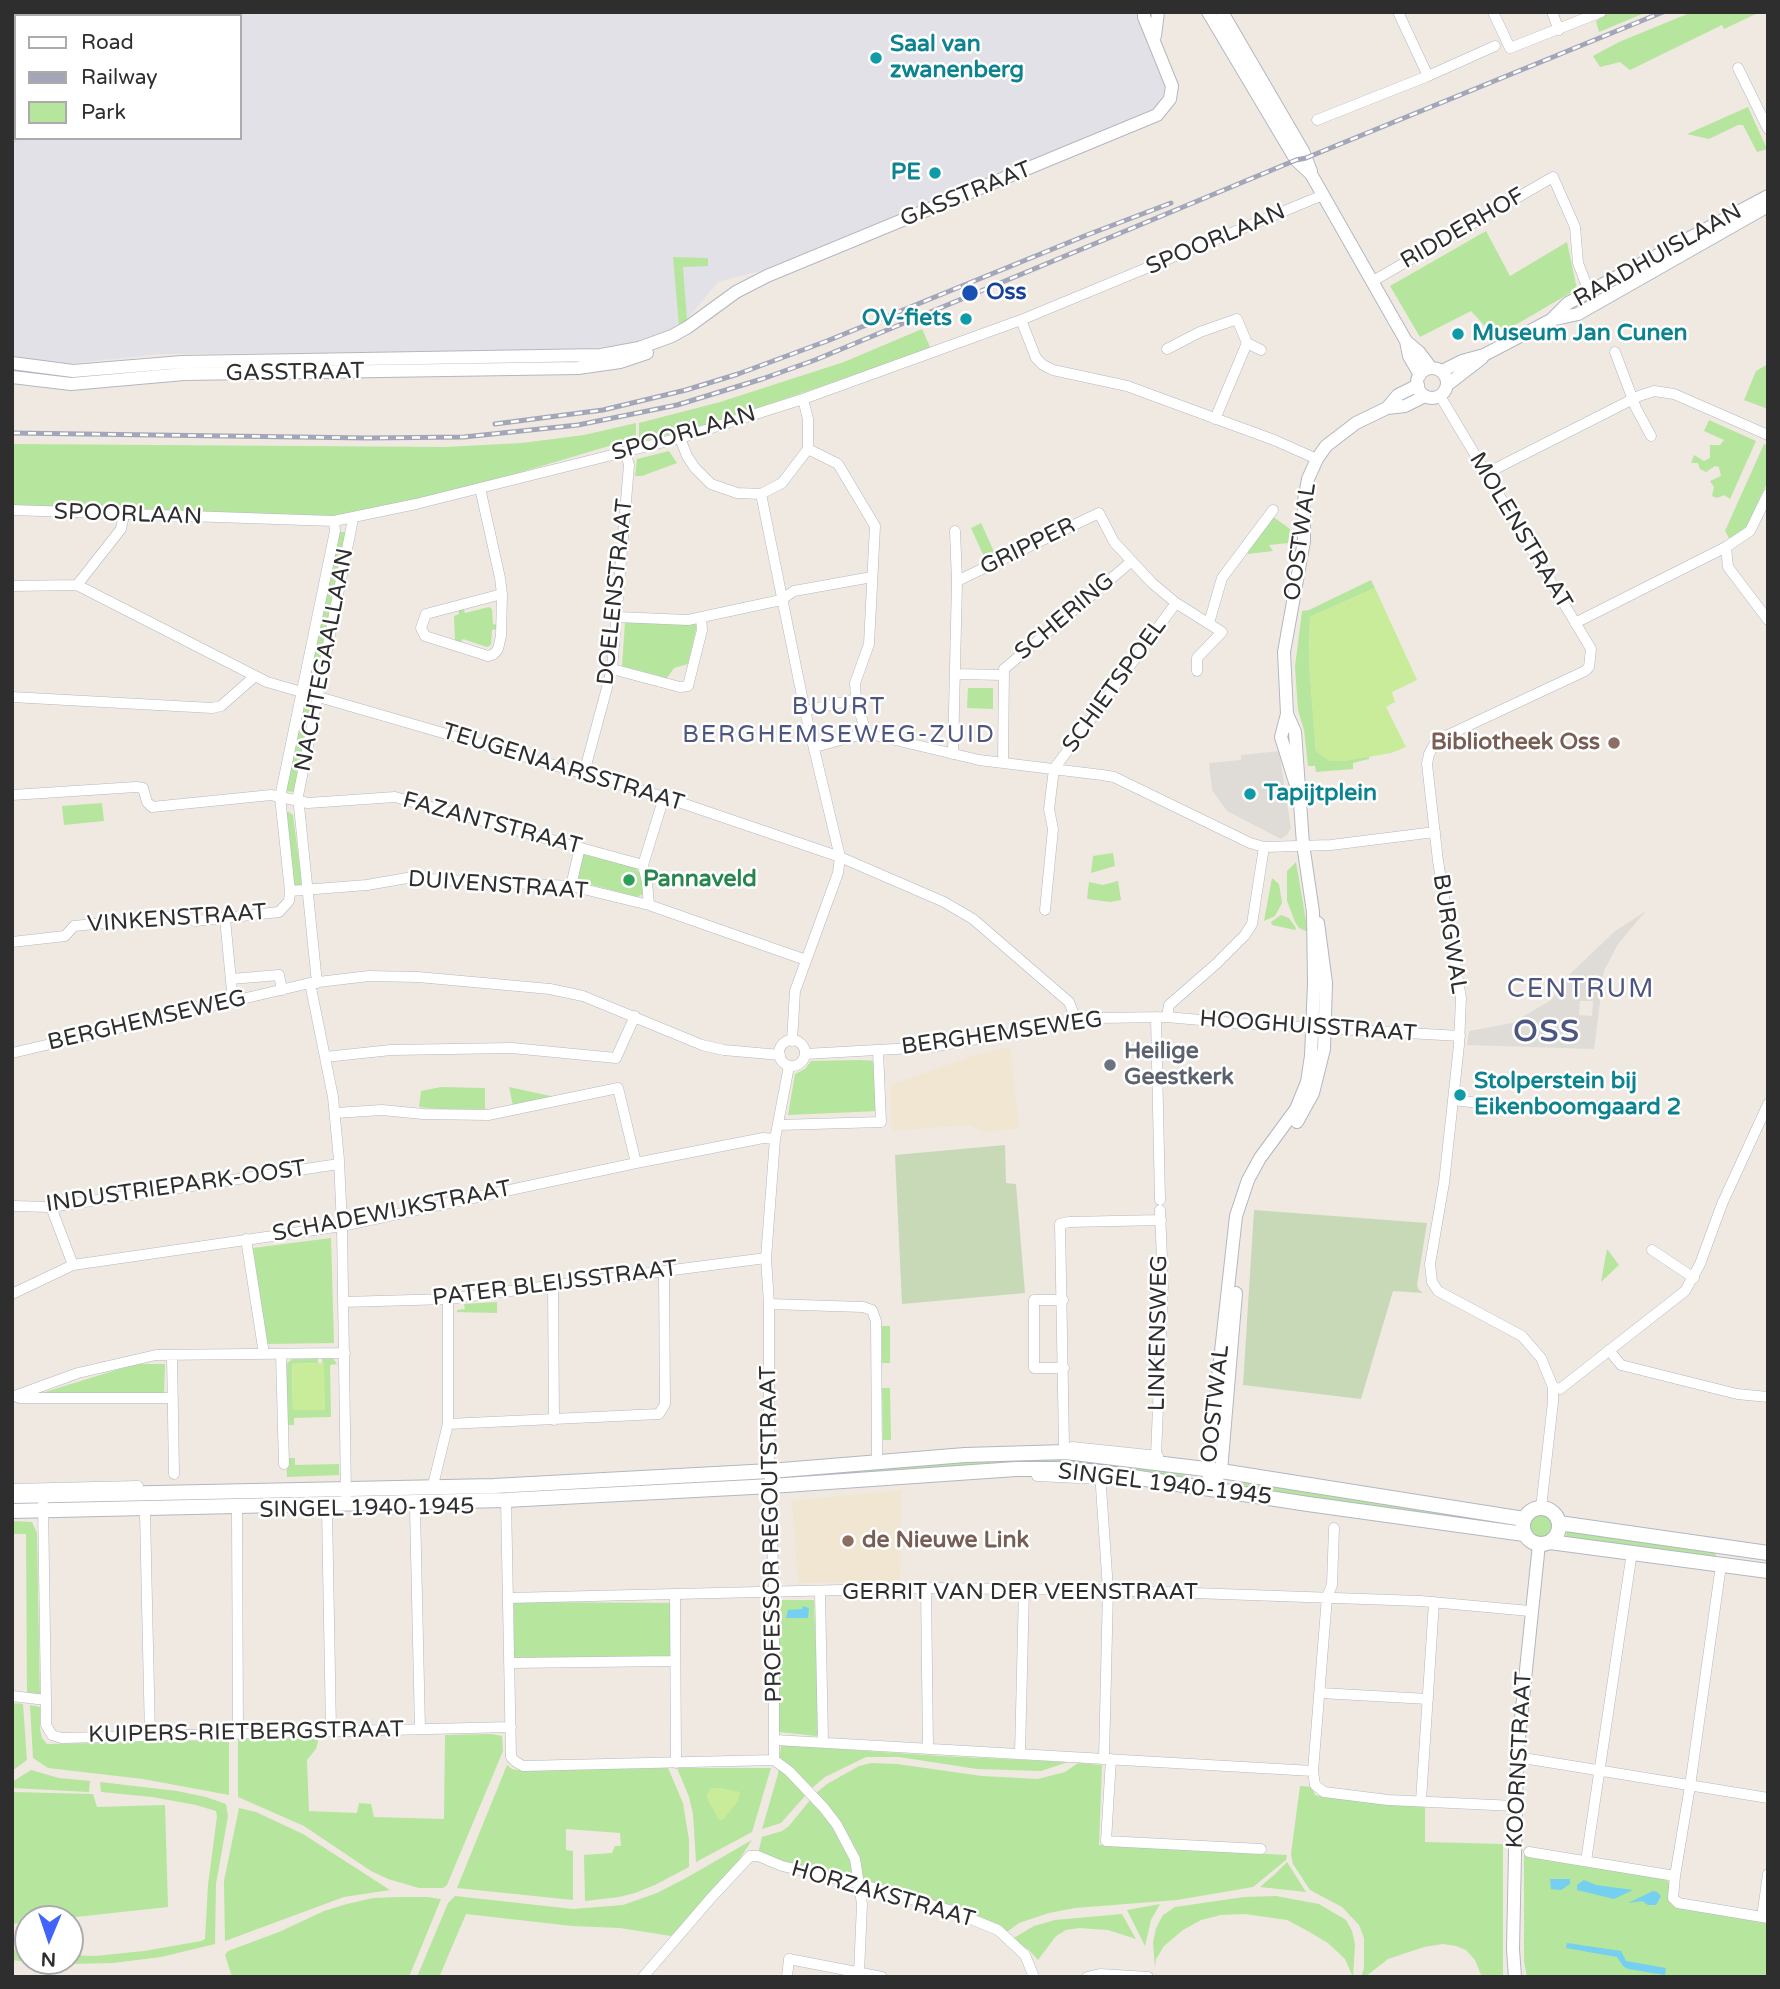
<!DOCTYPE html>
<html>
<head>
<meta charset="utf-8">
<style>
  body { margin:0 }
  #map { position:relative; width:1780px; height:1989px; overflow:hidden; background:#efe9e1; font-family:"Varela Round",sans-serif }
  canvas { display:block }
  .frame { position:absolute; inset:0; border:14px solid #2e2e2e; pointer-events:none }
  .legend { position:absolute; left:14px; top:14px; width:228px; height:126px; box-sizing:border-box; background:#fff; border:2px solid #ababab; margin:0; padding:9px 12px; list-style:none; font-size:21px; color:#2e2e2e }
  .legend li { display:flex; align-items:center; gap:14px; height:35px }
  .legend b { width:35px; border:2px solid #ababab }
  .north { position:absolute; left:14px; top:1905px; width:70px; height:70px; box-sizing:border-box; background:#fff; border:2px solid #ababab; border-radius:50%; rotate:182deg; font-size:19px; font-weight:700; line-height:28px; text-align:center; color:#2e2e2e }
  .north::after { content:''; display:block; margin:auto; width:24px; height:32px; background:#4264fb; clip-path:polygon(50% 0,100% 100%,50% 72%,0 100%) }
</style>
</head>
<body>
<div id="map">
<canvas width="1780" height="1989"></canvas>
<div class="frame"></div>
<ul class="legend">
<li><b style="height:9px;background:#fff"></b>Road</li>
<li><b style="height:9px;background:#a3a6b8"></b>Railway</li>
<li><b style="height:19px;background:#b6e59e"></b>Park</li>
</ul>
<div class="north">N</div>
</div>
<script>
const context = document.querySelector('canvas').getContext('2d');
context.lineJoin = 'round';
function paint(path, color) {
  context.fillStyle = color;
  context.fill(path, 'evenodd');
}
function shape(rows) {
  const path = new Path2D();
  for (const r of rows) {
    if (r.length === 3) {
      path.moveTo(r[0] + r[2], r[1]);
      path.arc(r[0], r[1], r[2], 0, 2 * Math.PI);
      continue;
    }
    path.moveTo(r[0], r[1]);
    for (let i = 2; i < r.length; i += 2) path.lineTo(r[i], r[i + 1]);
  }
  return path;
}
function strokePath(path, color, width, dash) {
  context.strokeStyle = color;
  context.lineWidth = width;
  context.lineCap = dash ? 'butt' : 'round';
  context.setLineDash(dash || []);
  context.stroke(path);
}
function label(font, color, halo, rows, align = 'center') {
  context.font = font + ' "Varela Round",sans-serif';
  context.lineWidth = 5;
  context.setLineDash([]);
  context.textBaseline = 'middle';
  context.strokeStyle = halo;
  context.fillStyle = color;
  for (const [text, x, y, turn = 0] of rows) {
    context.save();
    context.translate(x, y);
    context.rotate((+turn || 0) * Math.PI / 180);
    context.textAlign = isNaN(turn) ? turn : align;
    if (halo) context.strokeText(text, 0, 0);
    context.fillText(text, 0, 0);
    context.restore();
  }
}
paint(shape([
  [12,12,1137,12,1165,80,1165,91,1155,109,760,271,718,282,683,324,644,343,556,351,161,354,65,364,12,356],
  [16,16,240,16,240,138,16,138]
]), '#e3e1e8');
paint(shape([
  [1010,1047,1019,1128,986,1133,969,1125,892,1131,890,1085,973,1056],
  [901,1490,900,1581,801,1583,798,1581,792,1501]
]), '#f0e6d1');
paint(shape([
  [1610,12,1647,12,1599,32,1596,21],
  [1692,12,1760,12,1724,29,1722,25,1630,70,1620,62,1600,67,1593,56,1619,42],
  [1748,107,1767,149,1757,152,1743,125,1738,125,1709,139,1687,134],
  [1486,231,1510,276,1567,242,1577,289,1495,337,1471,311,1420,337,1390,286],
  [673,257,708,258,708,266,683,267,687,320,679,326],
  [922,329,931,349,708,425,639,442,639,423,720,402,844,362],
  [1768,364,1768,409,1744,400,1756,371],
  [1709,420,1756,441,1730,499,1724,495,1717,498,1712,496,1714,487,1710,481,1721,476,1719,467,1715,466,1706,472,1700,469,1698,463,1691,463,1694,455,1704,461,1710,458,1710,445,1720,445,1724,440,1704,431],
  [636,423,636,438,518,473,349,517,12,509,12,444,445,447,522,443,584,435],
  [1764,444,1768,446,1768,481,1747,526,1734,538,1729,538,1725,531],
  [669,451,677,463,642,476,635,476,637,459],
  [1272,516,1290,529,1289,543,1269,545,1273,551,1248,554,1247,546],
  [981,523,996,556,986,561,971,528],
  [338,532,348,532,316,685,307,684],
  [1371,580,1375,588,1310,617,1309,659,1316,752,1344,761,1369,756,1369,759,1353,763,1353,769,1316,772,1315,766,1308,766,1304,730,1298,710,1295,667,1302,611,1309,610],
  [489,607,492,609,493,624,497,625,497,629,492,630,491,645,487,647,463,639,460,644,455,642,454,616,459,614,458,609,463,608,465,613],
  [625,622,693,623,697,625,688,664,674,668,667,678,622,666],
  [968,688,993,688,993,709,967,708],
  [303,701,312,703,294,792,285,791],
  [102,803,104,821,64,825,62,806],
  [285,812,289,812,293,815,302,884,298,886,294,885],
  [1113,853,1115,866,1091,873,1093,856],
  [582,854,635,867,641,875,644,893,638,897,577,881],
  [1296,862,1308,932,1299,928,1295,922,1287,901,1287,871],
  [1272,878,1279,884,1282,903,1275,916,1264,921],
  [1118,881,1121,900,1110,902,1087,899,1089,882,1103,885],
  [1281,915,1289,918,1296,928,1295,930,1272,925,1271,922],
  [860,1060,877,1061,879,1111,788,1115,795,1074,805,1069,811,1061],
  [441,1087,485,1088,485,1109,447,1110,419,1107,421,1091],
  [509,1087,555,1097,513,1106],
  [331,1238,334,1343,267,1344,253,1248],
  [1607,1249,1619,1265,1601,1282],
  [497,1302,497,1313,457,1312,457,1310,465,1309,464,1304],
  [882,1326,890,1326,890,1363,882,1363],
  [318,1358,318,1363,292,1364,293,1410,325,1409,322,1358,333,1358,337,1364,330,1365,331,1417,294,1418,294,1425,287,1425,285,1365,292,1359],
  [130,1364,165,1364,164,1394,29,1397,129,1366],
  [882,1388,890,1388,891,1440,883,1440],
  [1053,1455,1187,1471,1186,1478,1101,1466,795,1482,794,1472],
  [286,1458,295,1458,295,1465,339,1464,339,1475,287,1477],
  [1239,1478,1515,1520,1517,1530,1238,1487],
  [1541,1526,12],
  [12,1521,32,1522,37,1533,40,1697,27,1694,26,1534,12,1534],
  [1567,1531,1713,1550,1716,1554,1714,1559,1565,1539],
  [777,1600,814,1600,819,1733,816,1736,779,1732],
  [514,1602,673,1603,672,1658,514,1659],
  [12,1703,23,1704,27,1760,12,1771],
  [30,1705,40,1707,40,1729,42,1738,47,1744,229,1740,229,1795,143,1779,48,1768,33,1758],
  [491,1734,502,1736,503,1751,447,1885,443,1888,419,1888,388,1879,371,1871,304,1826,238,1797,238,1739,319,1738,316,1749,307,1760,309,1811,357,1813,359,1803,371,1804,374,1817,444,1819,445,1735],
  [781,1745,941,1756,1068,1762,1041,1771,977,1769,899,1757,866,1757,825,1777,812,1788,781,1823,762,1829,778,1774],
  [871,1763,897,1764,982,1776,1038,1779,1065,1772,1078,1763,1102,1765,1099,1845,1287,1855,1286,1860,1253,1887,1177,1900,1075,1908,1049,1913,1019,1923,1004,1934,758,1854,762,1837,782,1831,789,1826,815,1794,827,1784,859,1766],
  [507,1765,512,1769,518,1770,668,1768,683,1803,689,1840,689,1867,655,1885,635,1893,619,1897,585,1901,584,1855,612,1853,615,1846,621,1846,620,1833,566,1829,566,1850,573,1851,573,1900,457,1888],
  [677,1768,771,1768,752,1832,696,1862,693,1814,689,1797],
  [31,1770,59,1778,90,1781,89,1792,12,1788,12,1782],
  [100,1782,177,1791,206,1797,226,1804,228,1816,216,1884,215,1944,161,1957,113,1963,70,1964,47,1964,12,1960,12,1946,17,1953,28,1954,28,1961,70,1961,70,1955,95,1956,144,1951,201,1941,205,1939,208,1885,217,1816,216,1811,196,1805,152,1797,101,1792],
  [1300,1786,1312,1787,1315,1795,1324,1797,1425,1805,1425,1842,1503,1844,1503,1977,1482,1977,1475,1960,1466,1950,1456,1946,1443,1944,1424,1947,1388,1959,1365,1977,1361,1977,1364,1968,1364,1938,1359,1925,1342,1907,1310,1890,1293,1864,1291,1854],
  [12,1792,93,1794,97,1807,165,1805,168,1907,57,1919,28,1919,28,1922,12,1924],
  [239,1808,256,1812,303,1834,390,1890,344,1897,225,1941,224,1881],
  [752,1840,737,1863,671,1936,620,1928,572,1926,466,1914,440,1975,449,1977,417,1977,448,1903,455,1896,573,1909,623,1905,657,1893,686,1878],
  [1524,1855,1665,1878,1669,1883,1669,1900,1677,1907,1768,1922,1768,1977,1527,1977,1524,1961],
  [1287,1862,1306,1892,1260,1887,1274,1875],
  [1276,1896,1319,1904,1346,1920,1352,1931,1355,1944,1353,1977,1345,1959,1328,1943,1306,1930,1287,1920,1245,1914,1221,1915,1201,1920,1183,1930,1164,1946,1156,1959,1155,1967,1153,1943,1156,1928,1163,1915,1175,1907,1244,1897],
  [399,1897,427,1897,441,1899,409,1977,233,1977,231,1974,225,1955,228,1951,279,1932,324,1911,347,1904,373,1898],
  [1160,1904,1151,1920,1145,1946,1127,1910],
  [1122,1914,1136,1939,1108,1930,1079,1928,1066,1930,1056,1936,1038,1960,1029,1950,1012,1939,1034,1926,1055,1920]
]), '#b6e59e');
paint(shape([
  [1005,1145,1006,1183,1016,1184,1025,1293,902,1304,895,1155],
  [1254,1210,1427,1223,1417,1285,1418,1289,1423,1293,1393,1291,1361,1399,1243,1385]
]), '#c8d9b8');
paint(shape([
  [1375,588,1417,680,1392,692,1395,702,1386,707,1406,747,1391,753,1344,761,1330,761,1316,752,1314,732,1309,659,1310,617],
  [324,1363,325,1410,293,1410,292,1364],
  [711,1788,721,1788,740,1792,738,1801,723,1820,719,1820,717,1817,706,1796]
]), '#c9ec9a');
paint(shape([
  [1279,751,1291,828,1287,835,1281,839,1227,811,1212,790,1209,763,1241,760,1241,755],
  [1646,911,1618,944,1604,971,1594,1049,1467,1045,1469,1031,1512,1023,1551,1000,1570,974,1615,931],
  [1580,1001,1593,1001,1592,1016,1579,1015]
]), '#dfdcd8');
paint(shape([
  [803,1606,809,1608,808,1618,786,1618,788,1610,802,1609],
  [1550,1879,1570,1879,1570,1884,1561,1890,1551,1889],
  [1584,1880,1596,1885,1633,1890,1614,1899,1577,1890,1577,1885],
  [1653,1891,1657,1892,1661,1896,1656,1905,1648,1905,1642,1901,1628,1903],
  [1567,1943,1621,1951,1626,1961,1666,1968,1665,1975,1628,1969,1623,1966,1617,1957,1566,1948]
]), '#75cff0');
const minor = shape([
  [1398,12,1428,76],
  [1493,12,1510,48,1601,12],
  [1552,12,1559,30],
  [91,16,94,12],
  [1738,68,1768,129],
  [1317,120,1428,76,1495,46],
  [12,137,16,132],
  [1373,281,1553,177,1575,227,1578,263,1591,297],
  [1021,320,1036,358,1043,365,1053,370,1127,386,1274,440,1317,459],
  [1167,349,1200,332,1237,319,1247,343],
  [1615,352,1636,408,1651,436],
  [1440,396,1591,649,1589,667,1585,671,1446,736,1435,743,1429,754,1427,764,1438,861,1461,998,1459,1045,1444,1183,1430,1264,1432,1282,1438,1291,1522,1336,1541,1358,1553,1387,1553,1402,1541,1508],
  [1215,419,1247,343,1261,350],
  [680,438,687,456,695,468,711,484,737,493,761,494,782,483,808,449,808,419,803,399],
  [808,449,838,464,875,526,869,644,855,683,856,699,866,733],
  [1485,474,1639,396,1654,391,1674,394,1768,435],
  [480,488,500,578,502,594],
  [761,494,805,711,840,857,838,873,795,991,792,1041],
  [12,510,334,521,416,504,680,438,803,399,1021,320,1323,195],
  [955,531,957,581],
  [1726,547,1728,567,1768,620],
  [77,585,121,529,124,515],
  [12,586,77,585,267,682,664,797,840,857,944,902,973,919,1069,1002,1077,1022],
  [502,594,501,636,498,649,494,654,488,656,425,636,421,628,426,614,502,594],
  [617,617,688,620,781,600,794,591,872,577],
  [1209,623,1222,578,1273,510],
  [1575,623,1726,547,1750,531,1768,494],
  [612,669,680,687,688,686,702,630,701,617],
  [955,674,1004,675],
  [12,697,212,708,221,706,254,677],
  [805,711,856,699],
  [815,747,866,733,979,760,1102,775,1114,777,1250,843,1264,847,1331,845,1435,832],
  [953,754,957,581,1099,513,1114,542,1152,583,1176,603,1222,632,1197,658,1197,671],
  [1003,763,1004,669,1132,561],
  [584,773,612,669,629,465,625,451],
  [12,795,136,787,143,788,147,802,152,807,271,795,308,803,395,797,643,865],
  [571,886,580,847],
  [290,891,367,885,407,878,571,886,649,905,806,960],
  [649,905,647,882,643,865,664,797],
  [1045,910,1053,829,1049,809,1054,769,1176,603],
  [225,919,233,1001],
  [12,942,65,936,74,926,184,915,195,921,279,912,289,901,290,891,280,797,335,531,334,521],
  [231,979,279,975,282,990],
  [310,983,333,1097,339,1160,342,1226,346,1495],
  [317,983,298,796,353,519],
  [1156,1017,1160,1200],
  [1167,1017,1169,1005,1216,964,1245,935,1252,924,1264,847],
  [792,1053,13],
  [12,1053,310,983,369,976,418,977,550,989,583,996,702,1045,724,1050,780,1055],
  [805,1054,931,1047,1097,1018,1167,1017,1234,1023,1460,1036],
  [325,1057,391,1050,512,1048,616,1058,635,1016],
  [789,1066,775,1139,766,1258,769,1304,769,1453,774,1593,774,1760,789,1771,824,1808,837,1825,855,1859,862,1904,859,1973],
  [1454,1100,1503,1106],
  [335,1113,382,1110,423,1114,488,1115,618,1088,636,1163],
  [778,1125,881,1122,878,1050],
  [12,1206,51,1207,339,1164],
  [51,1207,73,1265],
  [246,1239,264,1354],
  [1652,1250,1694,1278],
  [553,1286,554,1420],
  [12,1294,73,1265,342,1226,636,1163,763,1138,775,1139],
  [1063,1300,1034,1300,1034,1368,1064,1368],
  [343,1302,448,1299,766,1258],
  [769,1304,863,1307,872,1310,876,1321,877,1456],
  [1609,1350,1621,1365,1737,1394,1768,1397],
  [281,1354,284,1464],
  [172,1355,174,1474],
  [1553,1387,1560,1389,1685,1291,1700,1264,1722,1204,1768,1104],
  [12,1397,78,1373,156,1355,345,1353],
  [19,1398,173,1398],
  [448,1424,659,1414,665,1404,664,1272],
  [1064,1446,1060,1224,1069,1222,1161,1220],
  [1072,1447,1158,1456],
  [1156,1456,1163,1284,1160,1210],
  [1100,1472,1108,1590,1104,1758],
  [1037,1476,1100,1479],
  [434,1481,448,1424,448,1299],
  [12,1489,138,1486],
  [506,1500,511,1757,516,1762,523,1766,774,1760],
  [43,1504,46,1700],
  [415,1509,420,1729],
  [327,1510,331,1730],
  [237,1512,238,1733],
  [145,1514,150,1736],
  [926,1588,928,1749],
  [820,1592,823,1742],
  [675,1595,676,1763],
  [508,1598,926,1588,1108,1590,1420,1601,1530,1611],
  [509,1663,675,1661],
  [1320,1693,1428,1699],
  [12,1696,46,1700,46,1725,52,1735,62,1738,511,1727],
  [775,1740,1313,1771,1315,1785,1324,1792,1388,1800,1515,1806],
  [1020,1753,1024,1589],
  [1517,1757,1768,1798],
  [1111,1759,1106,1841,1261,1849],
  [1313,1771,1327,1597,1332,1585,1334,1528],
  [1421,1801,1434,1602],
  [1529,1852,1675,1876,1673,1898,1678,1903,1768,1918],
  [1586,1861,1632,1552],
  [1675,1876,1690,1786,1721,1565],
  [1762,1917,1768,1874],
  [643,1977,711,1898,750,1856,758,1856,782,1866,860,1884,949,1910,998,1930,1025,1955,1034,1977],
  [787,1977,789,1959,882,1977],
  [1087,1977,1100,1974,1148,1977]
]);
const tertiary = shape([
  [1208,12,1296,160,1311,174,1406,341,1409,356,1420,375],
  [1222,12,1303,151,1311,171],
  [1155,36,1158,12],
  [1551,320,1568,303,1768,196],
  [1406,341,1419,352,1431,368],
  [12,363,73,371,182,362,601,355,639,348,672,336,688,327,736,292,767,276,1157,115,1170,99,1172,86,1144,17,1144,12],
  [1432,383,15],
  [1442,371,1462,361,1484,355,1551,320,1578,314,1768,206],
  [12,377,71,384,184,374,578,368,620,362,647,353],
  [1447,385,1482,358],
  [1387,408,1398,395,1418,385],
  [1295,782,1281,737,1287,714,1284,652,1304,541,1304,501,1308,479,1317,459,1326,446,1356,423,1387,408,1405,406,1425,396],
  [1297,1122,1313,1093,1324,1049,1326,983,1318,923],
  [1216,1479,1221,1471,1236,1293],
  [1210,1488,1208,1469,1236,1216,1248,1180,1260,1158,1296,1109,1307,1082,1311,1056,1314,984,1313,912,1303,844,1295,732,1287,714],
  [1515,1977,1513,1949,1517,1757,1539,1544]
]);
const secondary = shape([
  [12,1496,494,1486,770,1471,965,1455,1066,1452,1221,1471,1524,1519],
  [1541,1526,18],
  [12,1511,506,1500,771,1486,1016,1469,1065,1469,1100,1472,1308,1504,1524,1534],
  [1559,1523,1768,1553],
  [1550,1542,1768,1571]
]);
strokePath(minor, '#b4b7c1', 11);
strokePath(tertiary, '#b4b7c1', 14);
strokePath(secondary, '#b4b7c1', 16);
strokePath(minor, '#fff', 10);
strokePath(tertiary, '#fff', 12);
strokePath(secondary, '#fff', 14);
const rail = shape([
  [495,424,603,410,686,390,738,374,827,341,1087,235,1171,203],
  [12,433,368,438,464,437,578,425,677,405,762,379,815,360,1296,160,1306,158,1663,12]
]);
strokePath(rail, '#a3a6b8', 5);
strokePath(rail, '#fff', 2.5, [8]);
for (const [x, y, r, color] of [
  [876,58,7,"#0f9aa8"],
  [935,173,7,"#0f9aa8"],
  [970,293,9,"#1a4fb4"],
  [966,319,7,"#0f9aa8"],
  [1458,334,7,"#0f9aa8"],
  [1614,743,7,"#8d6e63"],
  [1250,794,7,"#0f9aa8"],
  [629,880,7,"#2e9e5b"],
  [1110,1065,7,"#6b7280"],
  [1460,1095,7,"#0f9aa8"],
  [848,1541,7,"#8d6e63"]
]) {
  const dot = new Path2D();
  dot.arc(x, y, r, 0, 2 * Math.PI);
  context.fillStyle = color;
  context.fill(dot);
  strokePath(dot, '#fff', 2.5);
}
label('bold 23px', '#0d838f', '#fff', [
  ["Saal van",890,45],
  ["zwanenberg",890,71],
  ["PE",921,173,"right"],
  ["OV-fiets",952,319,"right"],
  ["Museum Jan Cunen",1472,334],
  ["Tapijtplein",1264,794],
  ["Stolperstein bij",1474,1082],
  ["Eikenboomgaard 2",1474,1108]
], 'left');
label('23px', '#2e2e2e', '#fff', [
  ["GASSTRAAT",966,195,-22],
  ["RIDDERHOF",1463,229,-30],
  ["SPOORLAAN",1216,240,-23],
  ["RAADHUISLAAN",1658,256,-29],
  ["GASSTRAAT",295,373,-1],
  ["SPOORLAAN",684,434,-16],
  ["SPOORLAAN",128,515,2],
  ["MOLENSTRAAT",1520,531,59],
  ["OOSTWAL",1301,542,-82],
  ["GRIPPER",1028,547,-26],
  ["DOELENSTRAAT",616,592,-84],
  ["SCHERING",1065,617,-40],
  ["NACHTEGAALLAAN",325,660,-79],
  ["SCHIETSPOEL",1115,686,-54],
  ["TEUGENAARSSTRAAT",563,768,17],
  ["FAZANTSTRAAT",492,824,15],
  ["DUIVENSTRAAT",498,886,4],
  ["VINKENSTRAAT",177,919,-4],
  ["BURGWAL",1449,934,81],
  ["BERGHEMSEWEG",147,1021,-13],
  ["HOOGHUISSTRAAT",1308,1027,4],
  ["BERGHEMSEWEG",1002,1034,-8],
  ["INDUSTRIEPARK-OOST",176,1187,-8],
  ["SCHADEWIJKSTRAAT",392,1212,-11],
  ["PATER BLEIJSSTRAAT",555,1284,-7],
  ["LINKENSWEG",1159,1333,-89],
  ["OOSTWAL",1216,1404,-84],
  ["SINGEL 1940-1945",1165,1485,7],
  ["SINGEL 1940-1945",367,1509,-1],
  ["PROFESSOR REGOUTSTRAAT",772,1534,-91],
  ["GERRIT VAN DER VEENSTRAAT",1020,1593],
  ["KUIPERS-RIETBERGSTRAAT",246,1733,-1],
  ["KOORNSTRAAT",1520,1760,-87],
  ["HORZAKSTRAAT",883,1895,16]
]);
label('bold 23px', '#164399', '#fff', [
  ["Oss",986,293]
], 'left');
label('bold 23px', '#785e54', '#fff', [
  ["Bibliotheek Oss",1600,743],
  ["de Nieuwe Link",862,1541,"left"]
], 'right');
label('bold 23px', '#27864d', '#fff', [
  ["Pannaveld",643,880]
], 'left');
label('bold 23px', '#5b616d', '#fff', [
  ["Heilige",1124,1052],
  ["Geestkerk",1124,1078]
], 'left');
context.letterSpacing = '2px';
label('24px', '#4d5680', '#fff', [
  ["BUURT",839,708],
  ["BERGHEMSEWEG-ZUID",839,736]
]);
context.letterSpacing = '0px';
context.letterSpacing = '2px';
label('26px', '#4d5680', '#fff', [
  ["CENTRUM",1581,990]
]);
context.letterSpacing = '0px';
context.letterSpacing = '2px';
label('bold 30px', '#4d5680', '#fff', [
  ["OSS",1547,1033]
]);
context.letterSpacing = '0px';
</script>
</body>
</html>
